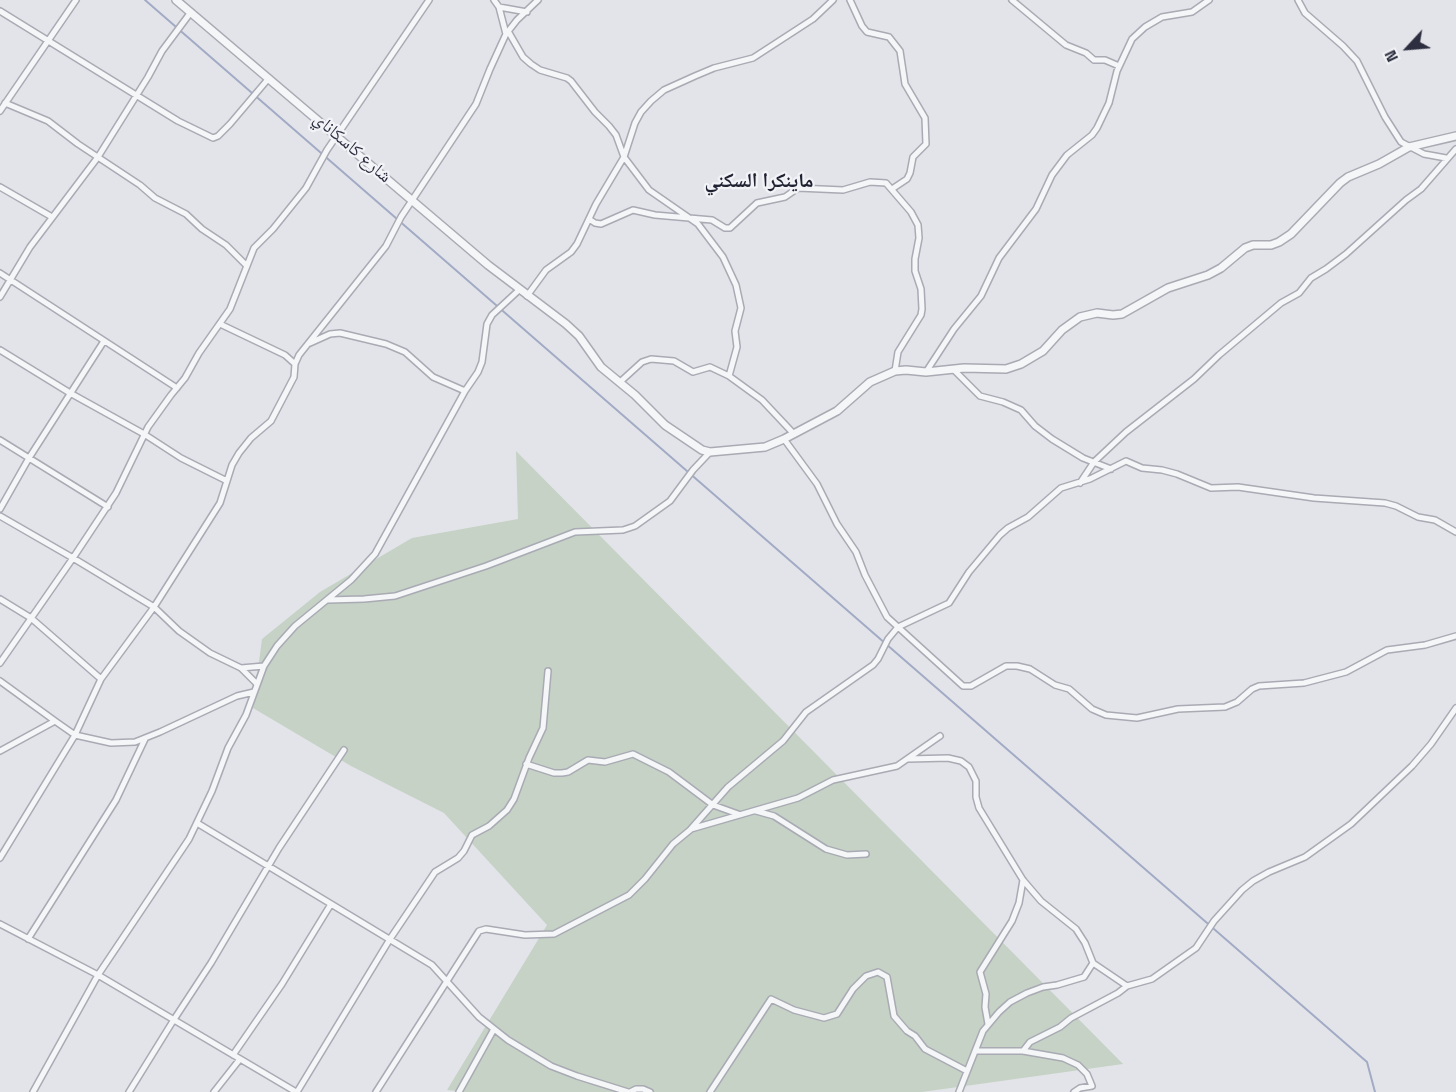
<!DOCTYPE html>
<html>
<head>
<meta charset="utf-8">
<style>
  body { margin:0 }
  #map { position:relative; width:1456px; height:1092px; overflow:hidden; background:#e3e4e9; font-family:"Space Grotesk",sans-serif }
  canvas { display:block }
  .north { position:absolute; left:1378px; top:18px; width:60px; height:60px; -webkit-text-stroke:4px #f2f3f7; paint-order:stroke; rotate:244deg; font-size:16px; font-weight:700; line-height:24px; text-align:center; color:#2d2f40 }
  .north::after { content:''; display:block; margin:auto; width:21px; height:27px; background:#2d2f40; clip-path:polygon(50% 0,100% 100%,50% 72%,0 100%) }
</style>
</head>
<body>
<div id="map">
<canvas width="1456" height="1092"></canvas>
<div class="north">N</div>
</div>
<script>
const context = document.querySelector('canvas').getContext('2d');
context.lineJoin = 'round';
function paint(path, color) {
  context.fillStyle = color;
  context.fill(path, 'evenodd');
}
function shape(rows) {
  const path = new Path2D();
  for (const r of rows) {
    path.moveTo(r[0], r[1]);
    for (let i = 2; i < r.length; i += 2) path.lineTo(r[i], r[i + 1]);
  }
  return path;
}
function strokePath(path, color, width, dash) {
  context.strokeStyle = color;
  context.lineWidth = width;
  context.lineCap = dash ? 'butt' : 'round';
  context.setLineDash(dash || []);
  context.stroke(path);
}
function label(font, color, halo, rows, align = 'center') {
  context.font = font + ' "Space Grotesk","Noto Naskh Arabic",sans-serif';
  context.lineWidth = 4.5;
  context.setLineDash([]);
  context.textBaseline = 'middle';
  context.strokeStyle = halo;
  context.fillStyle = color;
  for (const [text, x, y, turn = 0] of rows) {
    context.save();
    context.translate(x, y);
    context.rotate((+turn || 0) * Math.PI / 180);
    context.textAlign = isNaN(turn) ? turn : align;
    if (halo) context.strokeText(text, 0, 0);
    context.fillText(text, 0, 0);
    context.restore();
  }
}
paint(shape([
  [516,451,1123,1064,922,1092,466,1092,447,1090,547,925,444,813,351,766,253,708,262,639,320,592,412,538,518,519]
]), '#c5d2c5');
strokePath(shape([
  [145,0,1367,1062,1375,1092]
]), '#a2abc5', 2);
const minor = shape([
  [494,0,499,7,506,34],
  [850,0,862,26,867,32,889,37,900,51,905,84,925,118,926,144,913,157,910,173,907,179,892,189],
  [1012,0,1066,45,1086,53,1094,60,1105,60,1119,66],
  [1298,0,1305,13,1343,46,1357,61,1385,117,1401,142,1424,154,1446,158],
  [499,7,527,12],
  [0,11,178,121,213,138,218,136,230,124,269,78],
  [508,31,523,57,531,64,540,70,567,78,571,81,595,112,609,126,616,135,624,157,649,190,698,224,723,257,736,285,741,308,735,331,737,347,729,376],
  [5,103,48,121,78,144,140,185,155,198,186,214,202,229,226,245,246,265],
  [0,111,76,0],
  [0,187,52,217],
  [589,219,595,223,601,224,633,210,655,215,712,220,725,228,730,228,757,203,785,197,798,188,843,190,870,182,886,183,911,212,918,225,919,238,915,259,915,271,921,289,922,309,921,315,898,352,895,371],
  [0,273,177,388],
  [527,296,546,270,571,252,577,244,596,204,624,157,635,123,641,112,651,101,664,90,695,76,714,68,753,58,813,19,833,0],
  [0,297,30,247,98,157,148,77,162,51,191,12],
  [220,324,285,355,295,364],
  [310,343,330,334,340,333,386,344,405,352,433,377,465,391],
  [0,350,70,393,144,434,181,458,227,481],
  [953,369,980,396,1003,402,1021,410,1035,426,1052,439,1083,458,1111,469],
  [926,372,954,329,981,296,999,258,1036,209,1052,175,1067,155,1092,135,1097,128,1109,103,1117,71,1132,39,1145,27,1162,17,1192,12,1209,0],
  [620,382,642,362,651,359,674,361,693,372,710,367,729,376,762,400,793,433],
  [784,439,817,484,837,524,856,552,865,575,887,617,963,686,971,686,1006,666,1017,666,1030,669,1055,685,1069,689,1092,709,1106,715,1137,718,1178,709,1225,707,1237,702,1252,689,1259,686,1304,683,1346,672,1387,650,1425,645,1456,636],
  [0,440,108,507],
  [1080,483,1094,462,1126,432,1194,379,1219,355,1281,303,1299,293,1311,278,1326,269,1346,254,1406,200,1421,189,1456,149],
  [0,509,29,458,104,341],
  [0,516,73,558,116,493,148,427,171,395,185,378,199,353,230,309,254,248,273,229,306,188,327,150,429,0],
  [0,599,31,618,101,679],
  [328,600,364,599,395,596,486,566,575,532,623,530,635,526,670,501,693,470,710,452],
  [0,663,73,558,154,607,101,679,75,735,111,743,135,742,160,732,237,696,254,692],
  [241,668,264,666],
  [0,681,55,721,0,751],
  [257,684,241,668,210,653,179,631,154,607,220,503,232,465,239,453,251,438,271,421,294,377,295,364,299,355,386,246,401,217,476,104,490,69,506,34,517,20,538,0],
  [908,759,948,758,961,761,969,767,976,781,976,797,979,808,1023,880,1041,901,1076,929,1085,943,1093,963,1084,977,1057,985,1043,987,1027,993,1010,1002,999,1012,983,1031,959,1092],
  [526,764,554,773,562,773,568,772,588,760,605,762,633,754,669,772,713,805,738,814],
  [756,811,774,816,826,849,847,855,866,854],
  [197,823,432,965,479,1017,508,1040,551,1066,577,1076,628,1092],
  [691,829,798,798,833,780,897,766,940,736],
  [0,858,75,735,55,721],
  [0,924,98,975,296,1092],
  [28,939,116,800,145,739],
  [1093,963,1127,986],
  [988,1024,985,1007,986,994,980,972,1012,921,1019,903,1023,880],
  [976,1051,1023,1051,1063,1058,1078,1065,1087,1074,1092,1086,1080,1088,1074,1092],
  [1023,1051,1030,1042,1060,1027,1071,1018,1118,993,1127,986,1152,979,1196,948,1214,921,1242,890,1253,881,1269,872,1305,857,1351,824,1412,766,1431,744,1456,708],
  [233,1055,282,984,331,904],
  [33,1092,98,975,189,839,212,791,228,748,246,715,264,666,277,646,295,626,351,580,375,554,465,391,478,372,482,362,487,324,492,315,519,290],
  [129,1092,173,1021,211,963,279,848,344,750],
  [214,1092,240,1059],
  [297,1092,390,939,435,872,458,858,464,851,472,835,489,826,507,810,514,799,529,758,543,728,548,671],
  [376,1092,479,931,486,929,525,935,554,934,629,895,645,879,673,844,690,830,728,787,783,741,806,712,873,665,878,659,888,639,898,627,949,603,969,572,1000,535,1008,528,1028,517,1061,488,1090,479,1126,461,1142,468,1162,470,1177,474,1211,488,1238,487,1314,498,1385,503,1396,506,1418,517,1435,520,1456,532],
  [459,1092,494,1029],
  [630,1092,636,1089,643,1089,650,1092],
  [710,1092,771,999,794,1010,824,1018,837,1014,853,989,866,976,878,972,887,977,894,1016,907,1031,915,1036,925,1049,967,1071]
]);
const tertiary = shape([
  [176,0,488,265,566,324,579,336,601,367,635,395,665,425,702,450,710,452,765,447,784,439,837,411,870,382,895,371,906,370,926,372,964,368,1006,369,1021,364,1043,351,1062,330,1080,317,1097,313,1113,315,1122,314,1168,288,1208,275,1221,268,1245,248,1253,245,1271,245,1279,242,1291,234,1340,183,1348,177,1379,164,1409,147,1456,136]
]);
strokePath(minor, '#a9aab3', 8);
strokePath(tertiary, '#a9aab3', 10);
strokePath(minor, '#f5f6f8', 5);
strokePath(tertiary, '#f5f6f8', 7);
label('18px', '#2d2f40', '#f2f3f7', [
  ["شارع كاسكاناي",352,148,41]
]);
label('bold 20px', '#1f2131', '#f2f3f7', [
  ["ماينكرا السكني",759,182]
]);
</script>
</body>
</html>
